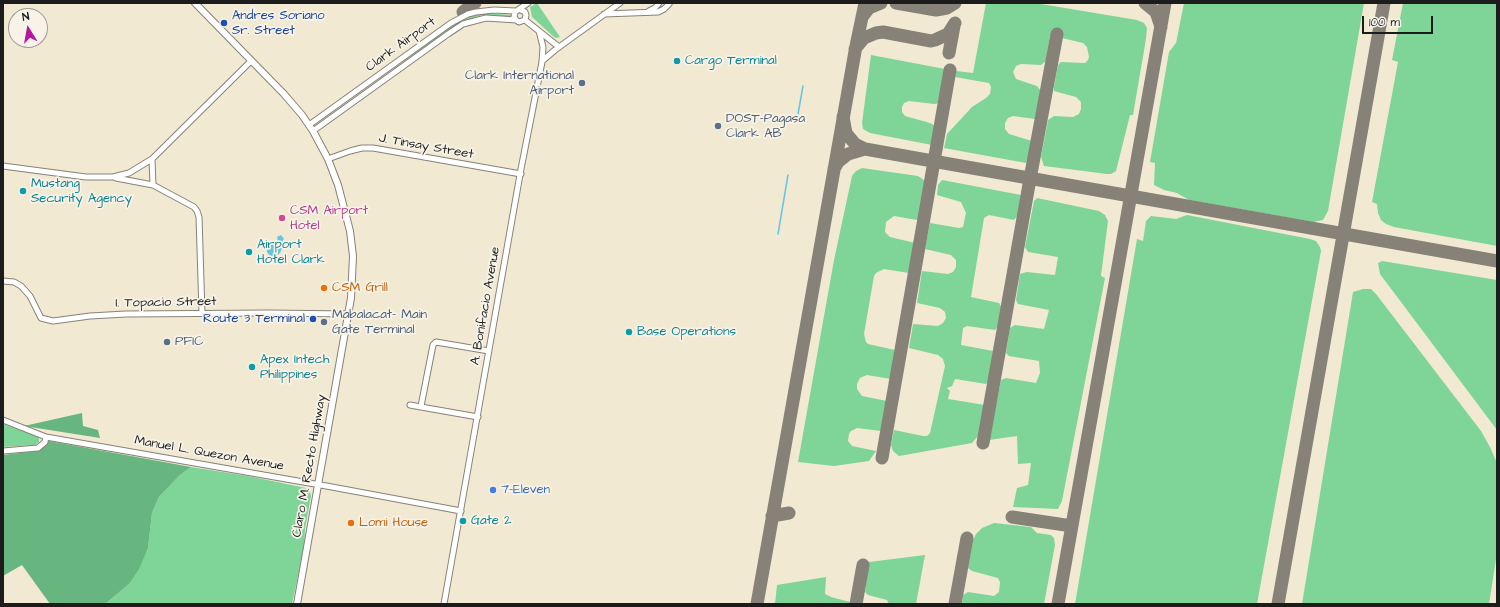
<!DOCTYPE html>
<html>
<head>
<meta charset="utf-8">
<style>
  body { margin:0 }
  #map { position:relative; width:1500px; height:607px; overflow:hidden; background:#f2e9d3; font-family:"Architects Daughter",sans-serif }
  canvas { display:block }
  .frame { position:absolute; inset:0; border:4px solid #1c1c1c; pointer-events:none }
  .north { position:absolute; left:8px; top:8px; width:40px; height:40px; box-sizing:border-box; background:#f7f3e8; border:1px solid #9f9d96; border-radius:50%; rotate:349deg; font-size:11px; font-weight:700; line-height:16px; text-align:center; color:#1c1c1c }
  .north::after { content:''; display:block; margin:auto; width:14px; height:18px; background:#b5179e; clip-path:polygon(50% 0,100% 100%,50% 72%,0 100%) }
  .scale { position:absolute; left:1362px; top:16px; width:71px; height:18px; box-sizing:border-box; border:2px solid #1c1c1c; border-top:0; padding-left:5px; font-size:12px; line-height:14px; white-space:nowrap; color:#1c1c1c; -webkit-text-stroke:3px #f7f3e8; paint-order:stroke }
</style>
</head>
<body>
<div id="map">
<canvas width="1500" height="607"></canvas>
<div class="frame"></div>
<div class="north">N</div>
<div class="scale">100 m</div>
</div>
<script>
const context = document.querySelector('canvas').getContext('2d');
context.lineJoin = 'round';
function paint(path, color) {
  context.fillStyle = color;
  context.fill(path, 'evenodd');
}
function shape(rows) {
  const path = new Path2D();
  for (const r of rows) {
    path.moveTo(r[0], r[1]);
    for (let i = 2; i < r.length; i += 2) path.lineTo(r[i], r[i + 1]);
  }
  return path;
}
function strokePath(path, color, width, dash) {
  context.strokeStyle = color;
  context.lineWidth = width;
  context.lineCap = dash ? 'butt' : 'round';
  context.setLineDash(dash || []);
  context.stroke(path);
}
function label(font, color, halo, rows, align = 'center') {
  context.font = font + ' "Architects Daughter",sans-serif';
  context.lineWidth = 3.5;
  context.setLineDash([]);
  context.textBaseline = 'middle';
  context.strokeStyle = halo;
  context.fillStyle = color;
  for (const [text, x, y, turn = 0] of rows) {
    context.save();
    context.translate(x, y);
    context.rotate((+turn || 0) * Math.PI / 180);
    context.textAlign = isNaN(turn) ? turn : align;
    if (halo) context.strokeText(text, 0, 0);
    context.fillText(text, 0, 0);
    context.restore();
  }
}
paint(shape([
  [537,3,560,37,556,38,554,37,532,17,530,7],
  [986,3,1035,3,1137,20,1144,23,1147,28,1146,39,1133,115,1130,115,1116,171,1111,174,1107,174,1044,166,1041,157,1048,120,1054,116,1073,117,1079,114,1081,109,1081,102,1076,97,1054,91,1054,87,1058,65,1061,62,1085,63,1088,60,1089,57,1087,47,1083,43,1062,38,1057,34,1050,35,1046,61,1041,65,1021,64,1016,66,1013,72,1016,79,1037,86,1041,91,1035,119,1013,116,1008,118,1005,123,1005,129,1009,134,1032,141,1029,159,1026,163,944,148,947,134,972,107,986,98,990,94,991,87,989,83,955,77,956,71,973,73],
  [1184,3,1364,3,1328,211,1323,220,1313,222,1189,200,1177,193,1164,190,1154,185,1155,163,1150,162,1169,52,1176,43],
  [1403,3,1497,3,1497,246,1394,227,1386,224,1381,220,1378,213,1377,204,1372,202,1398,62,1392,60],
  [484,13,513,15,512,17,482,15,461,22,404,61,403,60,452,25,466,18],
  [871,55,945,69,940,103,934,104,909,101,904,103,902,107,902,112,905,116,930,123,937,127,934,143,932,145,870,133,863,129,862,123],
  [862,168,918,176,924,180,924,183,920,219,917,220,894,216,886,222,885,232,890,237,915,243,909,273,884,269,876,273,874,276,864,334,866,342,868,344,895,350,891,379,867,375,860,378,857,384,857,389,862,396,887,401,881,431,857,428,851,431,849,434,848,441,852,446,876,451,869,461,834,466,798,462,834,260,852,176,856,171],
  [942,180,1021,195,1018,215,1014,220,989,215,984,218,971,297,999,303,1002,308,998,326,995,330,967,326,963,328,961,345,993,351,989,380,986,384,955,379,952,386,947,388,950,391,948,399,985,405,979,435,972,443,899,456,893,451,891,445,894,430,923,436,927,436,930,433,945,366,943,359,938,355,909,348,913,324,938,326,943,323,946,318,945,312,940,308,917,303,922,271,948,274,953,272,956,267,956,260,951,255,925,249,930,223,959,228,963,227,966,213,961,202,937,195,938,185],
  [1037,198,1099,211,1105,215,1108,221,1101,276,1105,278,1062,501,1058,509,1013,507,1017,488,1028,485,1031,463,1018,464,1017,436,989,440,1001,380,1006,378,1036,383,1040,373,1039,361,1009,356,1006,353,1010,328,1015,325,1044,329,1049,310,1018,304,1016,300,1020,274,1027,272,1055,275,1058,257,1028,252,1025,247,1034,201],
  [1187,215,1310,239,1316,241,1320,247,1321,251,1257,604,1075,604,1137,239,1143,241,1146,221,1151,216,1176,219],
  [1382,261,1497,280,1497,430,1380,274,1378,263],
  [1363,289,1371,289,1376,294,1481,431,1490,447,1497,463,1497,553,1489,604,1302,604,1353,292],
  [3,424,37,436,39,438,39,442,35,445,3,447],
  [191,467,248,476,306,488,310,491,311,496,305,529,304,548,292,604,105,604,129,584,148,548,152,513,159,497,180,475],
  [994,523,1031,527,1037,533,1051,535,1054,538,1055,545,1044,604,962,604,963,595,968,592,994,596,999,592,1000,582,998,578,972,571,968,568,973,540,976,534,982,528],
  [925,555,916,604,889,604,887,600,868,595,865,592,869,562],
  [826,577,825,594,831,597,850,602,850,604,775,604,777,585]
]), '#7fd497');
paint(shape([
  [82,413,83,426,98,430,100,438,24,426],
  [49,441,191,467,180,475,159,497,152,513,148,548,139,569,129,584,105,604,50,604,22,565,3,576,3,455,36,451,40,450]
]), '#67b680');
paint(shape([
  [281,235,284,239,282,242,279,242,282,248,280,253,276,256,270,256,267,252,267,244,270,241,278,241,277,237]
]), '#63c5e1');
strokePath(shape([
  [798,114,803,86],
  [778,234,788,175]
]), '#63c5e1', 1.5);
strokePath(shape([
  [896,3,936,10,947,8,955,3],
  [1145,3,1156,12,1161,27],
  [463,12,475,3],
  [862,17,869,8,881,3],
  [855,49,864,38,876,33,883,32,931,41,935,40,948,34,955,23],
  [949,53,954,26],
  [843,117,846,133,855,144,865,149,1497,261],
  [834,169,838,162,848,154,865,149],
  [983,443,1030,179,1057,34],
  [882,458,950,70],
  [772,516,789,513],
  [1012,517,1072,526],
  [757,604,856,46,865,3],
  [856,604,863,565],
  [955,604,967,538],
  [1058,604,1165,3],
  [1278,604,1384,3]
]), '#878278', 13);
const minor = shape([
  [519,9,525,12,526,15,525,20],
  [649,11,655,8,659,3],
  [604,14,658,12,664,9,669,4],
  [516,20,514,17,515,12,528,3],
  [525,20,559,47],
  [542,61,555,50,620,3],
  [309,125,451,23,468,14,476,12,494,10,516,11],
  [313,131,448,34,463,24,486,18,516,20,519,22,525,20],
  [152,159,153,185],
  [328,159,350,151,362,148,373,148,521,174],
  [3,166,86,177,113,177,129,173,152,159,251,61],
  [116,178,153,185,194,207,197,211,199,217,202,313],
  [3,281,14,282,21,286,30,296,41,318,53,321,90,316,126,314,269,313,349,314],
  [410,405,421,407],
  [478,417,421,407,422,401,433,345,436,342,489,351],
  [3,420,46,437,332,487,461,511],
  [3,451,38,448,45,442,46,437],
  [444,604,521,169,542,62,543,47,539,31]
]);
const major = shape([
  [195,3,284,94,302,115,313,131,328,159,338,185,350,231,353,256,351,298,297,604]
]);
strokePath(minor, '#878278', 7);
strokePath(major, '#878278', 8);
strokePath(minor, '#fff', 5);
strokePath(major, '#fff', 6);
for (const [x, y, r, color] of [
  [224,23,4,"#1a4fb4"],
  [677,61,4,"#0f9aa8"],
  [582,83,4,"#5c6f8a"],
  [718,126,4,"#5c6f8a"],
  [23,191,4,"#0f9aa8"],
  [282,218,4,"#d1479c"],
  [249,252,4,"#0f9aa8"],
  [324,288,4,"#e8710a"],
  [313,319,4,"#1a4fb4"],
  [324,322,4,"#5c6f8a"],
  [629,332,4,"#0f9aa8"],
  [167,342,4,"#5c6f8a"],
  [252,367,4,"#0f9aa8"],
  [493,490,4,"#3f7fe0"],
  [463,521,4,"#0f9aa8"],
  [351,523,4,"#e8710a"]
]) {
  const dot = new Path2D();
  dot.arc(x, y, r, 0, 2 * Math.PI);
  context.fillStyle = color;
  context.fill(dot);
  strokePath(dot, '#f7f3e8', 1.5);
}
label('13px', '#164399', '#f7f3e8', [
  ["Andres Soriano",232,16],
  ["Sr. Street",232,31],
  ["Route 3 Terminal",305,319,"right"]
], 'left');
label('13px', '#1c1c1c', '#f7f3e8', [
  ["Clark Airport",401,45,-36],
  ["J. Tinsay Street",426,147,10],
  ["I. Topacio Street",166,303,-1],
  ["A. Bonifacio Avenue",486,306,-80],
  ["Manuel L. Quezon Avenue",209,454,10],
  ["Claro M. Recto Highway",310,466,-80]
]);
label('13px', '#0d838f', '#f7f3e8', [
  ["Cargo Terminal",685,61],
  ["Mustang",31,184],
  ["Security Agency",31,199],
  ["Airport",257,245],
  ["Hotel Clark",257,260],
  ["Base Operations",637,332],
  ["Apex Intech",260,360],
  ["Philippines",260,375],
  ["Gate 2",471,521]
], 'left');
label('13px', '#4e5e75', '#f7f3e8', [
  ["Clark International",574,76,"right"],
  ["Airport",574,91,"right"],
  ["DOST-Pagasa",726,119],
  ["Clark AB",726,134],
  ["Mabalacat- Main",332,315],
  ["Gate Terminal",332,330],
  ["PFIC",175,342]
], 'left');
label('13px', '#b23c85', '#f7f3e8', [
  ["CSM Airport",290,211],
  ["Hotel",290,226]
], 'left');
label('13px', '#c56008', '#f7f3e8', [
  ["CSM Grill",332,288],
  ["Lomi House",359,523]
], 'left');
label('13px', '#366cbe', '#f7f3e8', [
  ["7-Eleven",501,490]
], 'left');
</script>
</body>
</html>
